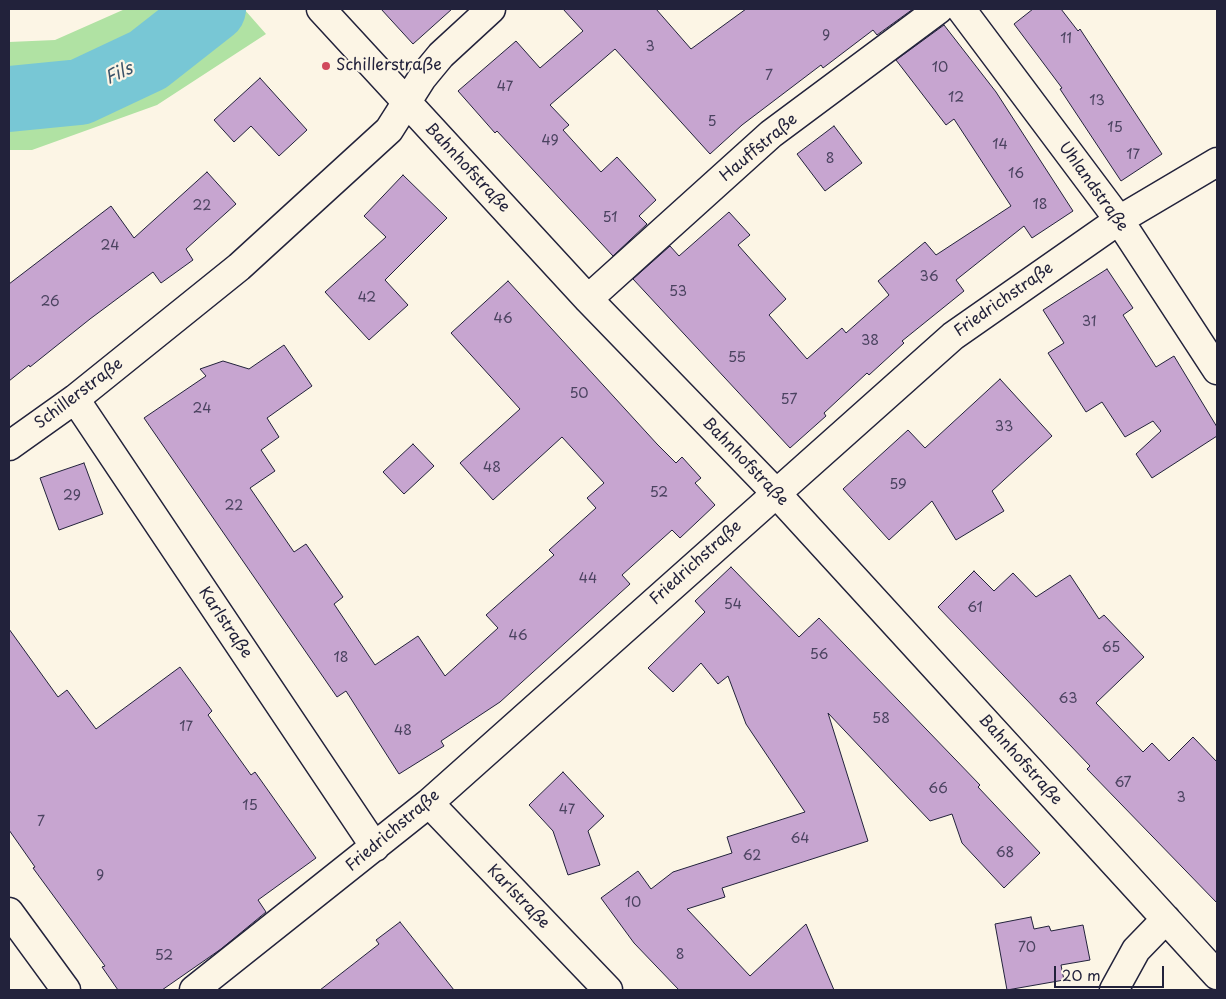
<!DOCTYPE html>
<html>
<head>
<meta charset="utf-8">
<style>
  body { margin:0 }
  #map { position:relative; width:1226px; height:999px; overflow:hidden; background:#fcf5e5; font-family:"Playpen Sans",sans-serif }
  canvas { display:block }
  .frame { position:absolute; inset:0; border:10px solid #22223b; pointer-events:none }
  .scale { position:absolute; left:1054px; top:966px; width:110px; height:22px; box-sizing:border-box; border:2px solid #22223b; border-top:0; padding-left:6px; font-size:15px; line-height:18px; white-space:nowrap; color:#22223b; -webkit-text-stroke:4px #fcf5e5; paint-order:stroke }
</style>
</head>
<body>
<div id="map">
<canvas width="1226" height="999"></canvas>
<div class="frame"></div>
<div class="scale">20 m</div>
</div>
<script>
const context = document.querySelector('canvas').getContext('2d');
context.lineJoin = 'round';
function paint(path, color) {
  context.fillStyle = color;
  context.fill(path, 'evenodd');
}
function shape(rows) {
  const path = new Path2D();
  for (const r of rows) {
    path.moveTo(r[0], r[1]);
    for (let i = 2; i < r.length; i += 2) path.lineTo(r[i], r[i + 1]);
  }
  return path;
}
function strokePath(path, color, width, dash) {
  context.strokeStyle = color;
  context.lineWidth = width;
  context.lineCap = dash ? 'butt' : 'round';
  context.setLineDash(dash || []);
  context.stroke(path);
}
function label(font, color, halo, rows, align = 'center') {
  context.font = font + ' "Playpen Sans",sans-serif';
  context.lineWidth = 4.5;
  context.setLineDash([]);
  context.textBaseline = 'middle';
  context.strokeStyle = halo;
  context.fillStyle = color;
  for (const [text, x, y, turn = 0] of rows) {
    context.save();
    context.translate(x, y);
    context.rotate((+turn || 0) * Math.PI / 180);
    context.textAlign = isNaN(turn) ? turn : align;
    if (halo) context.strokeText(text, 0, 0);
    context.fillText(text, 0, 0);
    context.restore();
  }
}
paint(shape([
  [125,9,244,9,266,34,157,105,32,150,9,150,9,42,55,40]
]), '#b0e2a3');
strokePath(shape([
  [9,99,80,92,148,60,213,9]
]), '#78c7d5', 66);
const building = shape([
  [381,9,452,9,413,44,381,9],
  [563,9,656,9,691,49,746,9,913,9,877,35,873,30,823,68,821,65,742,125,710,154,615,49,550,105,569,125,563,130,601,172,617,157,656,200,639,216,647,224,613,256,497,131,495,133,458,91,516,41,540,68,583,31,563,9],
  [1033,9,1061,9,1078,31,1080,29,1162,154,1121,181,1060,89,1062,88,1014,24,1033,9],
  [944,25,996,92,1073,211,1032,238,1024,226,956,280,964,291,902,341,904,343,869,375,867,373,824,413,826,416,790,448,633,279,670,246,679,256,729,212,750,235,738,245,786,299,769,315,807,359,842,328,846,333,889,295,878,281,925,242,936,255,1011,206,954,119,946,125,896,60,944,25],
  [260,78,307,130,279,156,251,126,234,142,214,120,260,78],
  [834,126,862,163,825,191,797,154,834,126],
  [207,172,236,204,186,249,193,260,161,283,153,272,90,319,30,367,29,365,9,381,9,284,111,206,134,238,207,172],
  [403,175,447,218,385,280,408,305,369,340,325,292,386,237,364,216,403,175],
  [1107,269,1133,308,1123,315,1156,367,1174,356,1217,427,1217,436,1152,478,1136,454,1161,431,1153,421,1125,437,1102,402,1086,412,1048,353,1064,343,1043,310,1107,269],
  [508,281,657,444,676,463,682,457,701,478,695,483,715,505,680,538,672,530,622,575,630,584,500,702,441,741,444,746,399,774,346,691,337,697,144,418,206,376,200,369,223,361,249,369,284,345,312,386,267,418,279,437,261,450,275,471,250,488,294,552,306,544,343,597,334,604,375,665,418,636,445,676,498,628,486,615,554,555,549,550,596,508,587,498,604,483,562,437,493,500,460,463,520,409,451,333,508,281],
  [1000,379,1052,436,992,491,1004,511,956,540,932,501,889,540,843,489,908,430,925,448,1000,379],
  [413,444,434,466,404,494,383,472,413,444],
  [84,463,103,514,59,530,40,478,84,463],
  [731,567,799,637,819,618,980,785,978,787,1040,853,1004,888,962,843,952,814,930,821,828,713,868,841,722,888,725,897,687,909,750,976,806,924,834,990,679,990,634,943,601,898,638,871,651,889,673,872,732,853,727,837,805,812,746,724,728,676,718,684,701,663,673,692,648,668,705,612,695,601,731,567],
  [974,571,994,591,1013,573,1036,597,1070,575,1099,619,1104,615,1144,657,1096,703,1143,752,1152,743,1169,761,1193,737,1217,762,1217,903,1087,769,1090,766,938,607,974,571],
  [9,629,58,697,67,690,96,729,180,667,212,711,208,715,251,775,255,772,316,858,258,900,266,912,221,949,162,990,118,990,102,967,105,966,33,868,35,867,9,830,9,629],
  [563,772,604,816,588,831,600,865,568,875,553,831,529,805,563,772],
  [1031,917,1034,929,1049,926,1051,931,1083,925,1090,960,1061,965,1064,980,1007,990,995,924,1031,917],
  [400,922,454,990,320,990,379,944,376,940,400,922]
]);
paint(building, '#c7a5d0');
strokePath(building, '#22223b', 1);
const minor = shape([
  [321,9,588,299,775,492,1217,975],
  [961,9,1119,220,1217,370],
  [588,299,771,134,939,9],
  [75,399,375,847],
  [9,446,75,399,239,267,389,130,422,78,441,55,491,9],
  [429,803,608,990],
  [9,912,66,990],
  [194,990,429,803,953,336,1119,220,1217,162],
  [1114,990,1136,950,1166,919]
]);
strokePath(minor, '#22223b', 31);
strokePath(minor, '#fcf5e5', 28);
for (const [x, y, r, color] of [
  [326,66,5,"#d1495b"]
]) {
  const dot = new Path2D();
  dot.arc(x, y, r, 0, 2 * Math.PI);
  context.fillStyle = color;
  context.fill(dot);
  strokePath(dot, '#fcf5e5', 2);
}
label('14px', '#4b4360', null, [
  ["9",826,36],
  ["11",1066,39],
  ["3",650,47],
  ["10",940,68],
  ["7",769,76],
  ["47",505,87],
  ["12",956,98],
  ["13",1097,101],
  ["5",712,122],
  ["15",1115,128],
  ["49",550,141],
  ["14",1000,145],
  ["17",1133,155],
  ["8",830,159],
  ["16",1016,174],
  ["18",1040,205],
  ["22",202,206],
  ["51",610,218],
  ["24",110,246],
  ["36",929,277],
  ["53",678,292],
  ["42",367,298],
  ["26",50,302],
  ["46",503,319],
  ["31",1089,322],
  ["38",870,341],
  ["55",737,358],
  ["50",579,394],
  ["57",789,400],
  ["24",202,409],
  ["33",1004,427],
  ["48",492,468],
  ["59",898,485],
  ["52",659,493],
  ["29",72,496],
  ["22",234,506],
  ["44",588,579],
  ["54",733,605],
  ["61",975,608],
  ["46",518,636],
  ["65",1111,648],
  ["56",819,655],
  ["18",341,658],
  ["63",1068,699],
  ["58",881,719],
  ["17",186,727],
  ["48",403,731],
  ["67",1123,783],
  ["66",938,789],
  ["3",1181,798],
  ["15",250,806],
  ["47",567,810],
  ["7",41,822],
  ["64",800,839],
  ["68",1005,853],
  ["62",752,856],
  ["9",100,876],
  ["10",633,903],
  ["70",1027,948],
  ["8",680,955],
  ["52",164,956]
]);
label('16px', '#22223b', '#fcf5e5', [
  ["Schillerstraße",336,66]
], 'left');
label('16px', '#22223b', '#fcf5e5', [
  ["Hauffstraße",759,148,-40],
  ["Bahnhofstraße",467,168,47],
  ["Uhlandstraße",1093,187,54],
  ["Friedrichstraße",1004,300,-35],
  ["Schillerstraße",79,394,-37],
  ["Bahnhofstraße",745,462,46],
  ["Friedrichstraße",696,563,-42],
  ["Karlstraße",225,623,56],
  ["Bahnhofstraße",1020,760,48],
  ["Friedrichstraße",393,831,-40],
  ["Karlstraße",518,897,46]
]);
label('italic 18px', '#3c5469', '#fcf5e5', [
  ["Fils",119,74,-25]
]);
</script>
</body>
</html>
